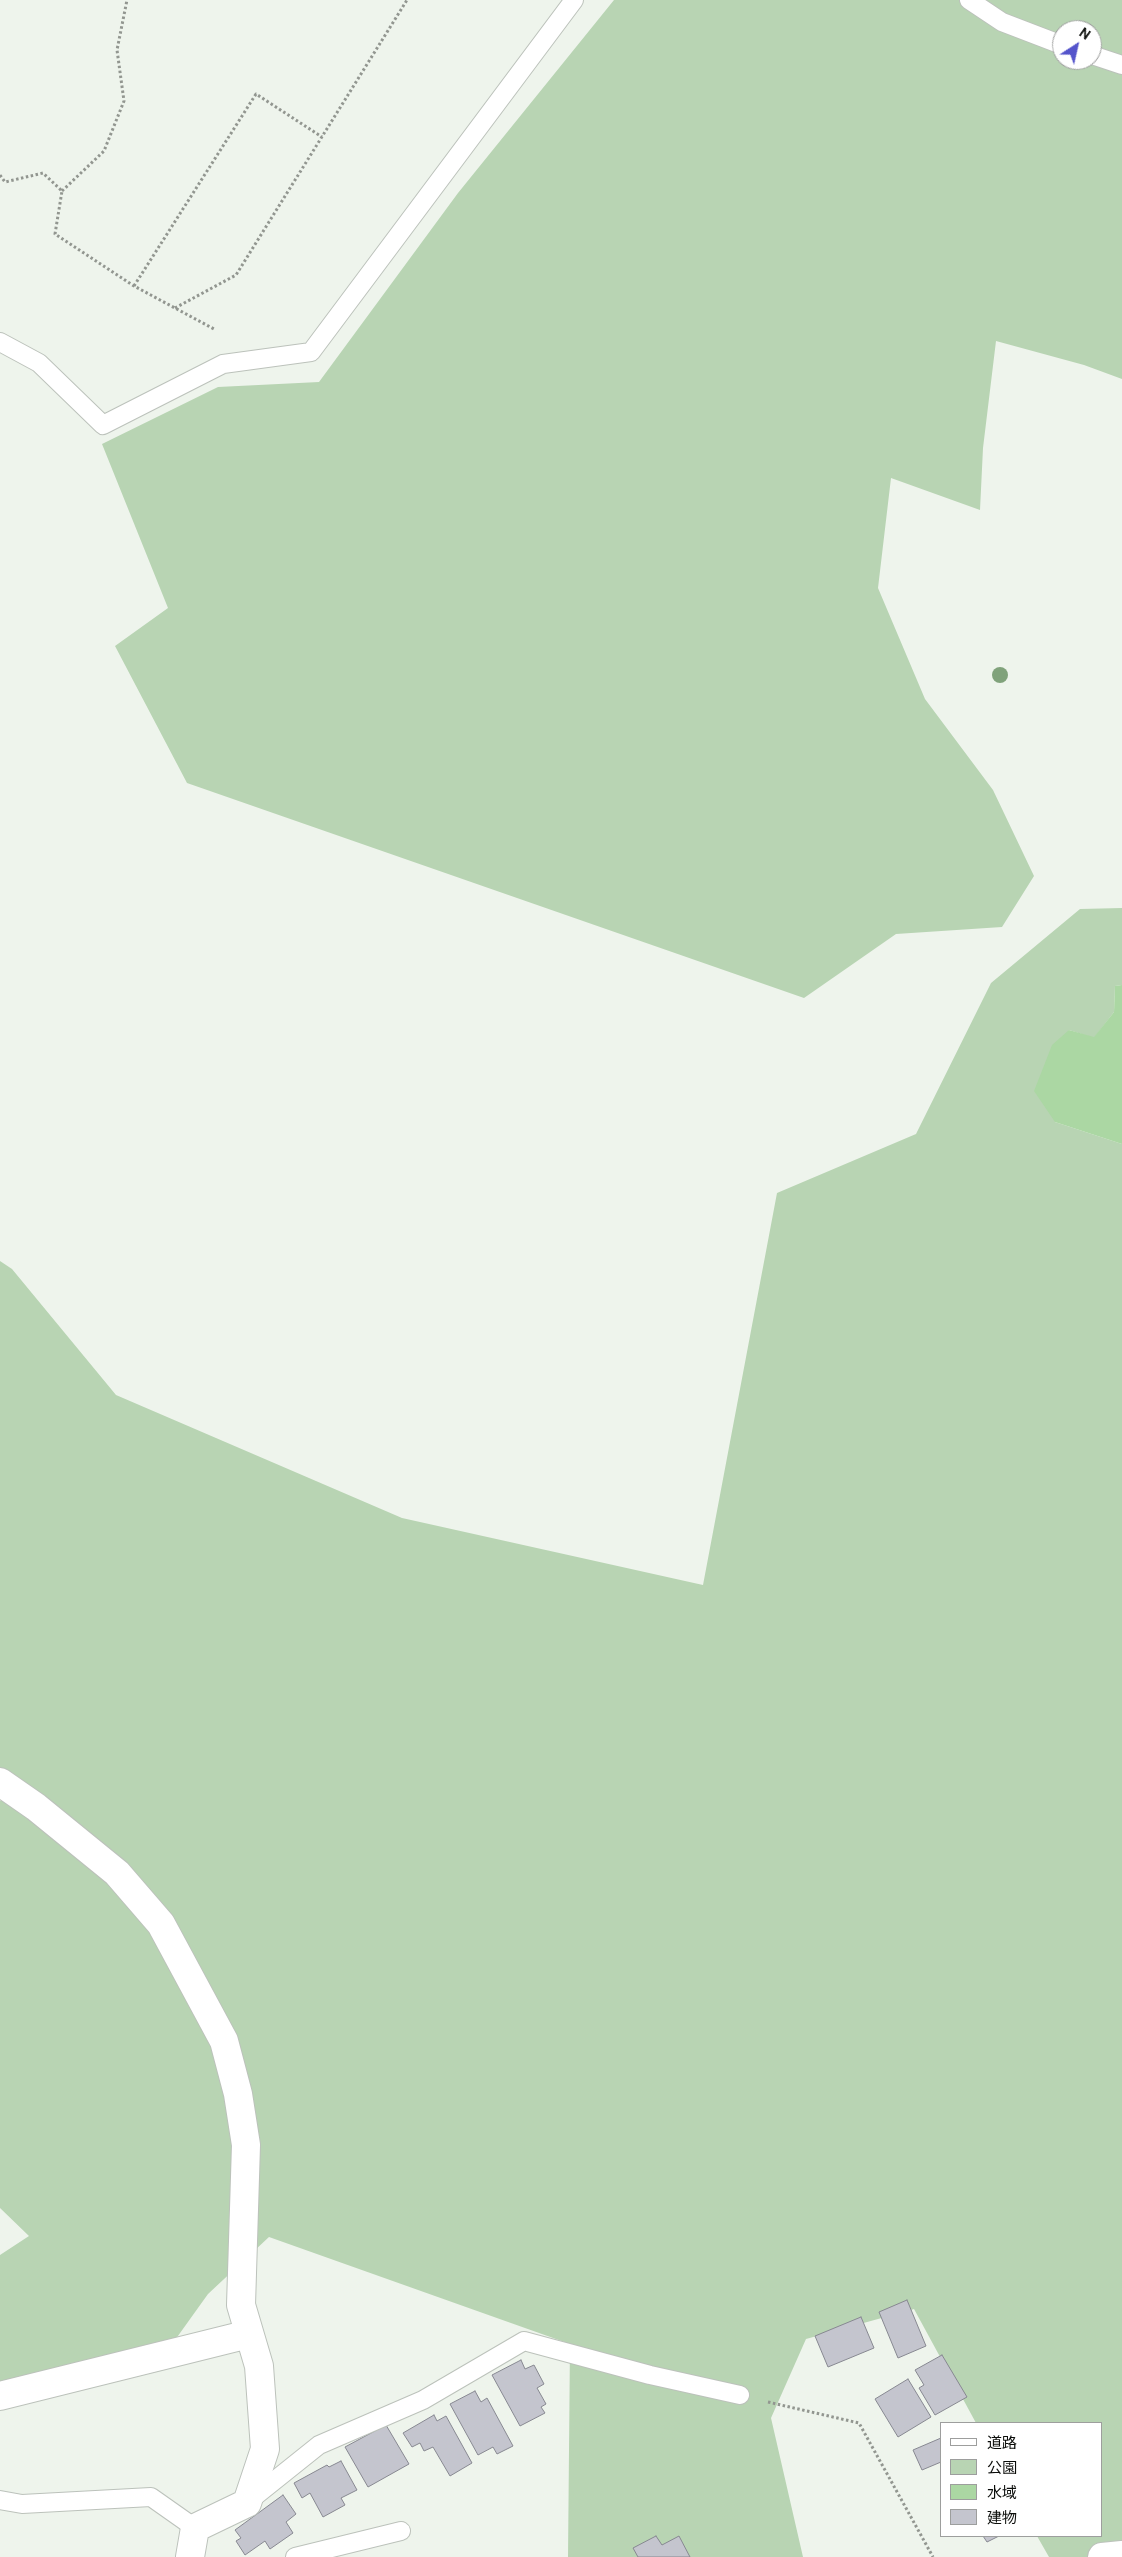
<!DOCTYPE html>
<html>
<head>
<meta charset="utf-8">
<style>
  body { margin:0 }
  #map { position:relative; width:1122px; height:2557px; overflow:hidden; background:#eef4ec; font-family:Cabin,"Noto Sans JP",sans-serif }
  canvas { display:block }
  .legend { position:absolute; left:940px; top:2422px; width:162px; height:115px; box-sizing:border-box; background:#fff; border:1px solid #9d9e9d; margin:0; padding:6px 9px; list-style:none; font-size:15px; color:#0b0d0a }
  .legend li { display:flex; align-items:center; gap:10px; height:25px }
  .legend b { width:25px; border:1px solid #9d9e9d }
  .north { position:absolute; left:1052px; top:20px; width:50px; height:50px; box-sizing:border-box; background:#fff; border:1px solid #9d9e9d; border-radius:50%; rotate:35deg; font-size:14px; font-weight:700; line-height:20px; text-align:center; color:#0b0d0a }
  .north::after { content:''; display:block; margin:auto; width:18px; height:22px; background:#5454cb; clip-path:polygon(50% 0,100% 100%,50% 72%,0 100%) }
</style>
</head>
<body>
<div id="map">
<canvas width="1122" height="2557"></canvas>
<ul class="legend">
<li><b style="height:6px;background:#fff"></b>道路</li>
<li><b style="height:14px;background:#b8d4b3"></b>公園</li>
<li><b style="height:14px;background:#abd7a3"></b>水域</li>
<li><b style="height:14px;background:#c4c5ce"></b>建物</li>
</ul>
<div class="north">N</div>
</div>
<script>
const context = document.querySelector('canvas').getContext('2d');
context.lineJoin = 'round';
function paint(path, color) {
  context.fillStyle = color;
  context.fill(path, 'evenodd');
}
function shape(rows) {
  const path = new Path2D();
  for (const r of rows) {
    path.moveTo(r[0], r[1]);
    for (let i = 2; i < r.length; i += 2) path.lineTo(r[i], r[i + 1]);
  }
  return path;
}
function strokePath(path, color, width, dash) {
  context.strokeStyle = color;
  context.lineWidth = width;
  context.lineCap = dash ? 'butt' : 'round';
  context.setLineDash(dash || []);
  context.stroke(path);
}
paint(shape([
  [614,0,1122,0,1122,379,1084,365,996,341,983,448,980,510,891,478,878,588,925,699,993,790,1034,876,1002,927,896,934,804,998,187,783,115,646,168,608,102,444,218,387,319,382,458,193],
  [1062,30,1092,30,1092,60,1062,60],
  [1122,908,1122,985,1115,986,1114,1012,1094,1038,1069,1030,1055,1122,1122,1144,1122,2541,1095,2557,1049,2557,1037,2536,1101,2536,1101,2423,976,2423,914,2309,806,2339,771,2418,803,2557,568,2557,570,2344,269,2237,208,2294,160,2361,0,2389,0,2255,29,2236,0,2208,0,1801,10,1795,0,1782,0,1261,12,1269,116,1395,402,1518,703,1585,777,1193,916,1134,991,983,1080,909]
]), '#b8d4b3');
paint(shape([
  [1122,985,1122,1144,1055,1122,1034,1091,1052,1045,1069,1030,1094,1037,1114,1012,1115,986]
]), '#abd7a3');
const building = shape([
  [907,2300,926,2346,898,2358,879,2312,907,2300],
  [861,2317,874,2348,828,2367,815,2336,861,2317],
  [942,2355,967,2397,935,2415,919,2388,924,2385,915,2370,942,2355],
  [521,2360,525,2369,534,2365,544,2384,537,2388,546,2404,541,2407,545,2413,520,2426,492,2375,521,2360],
  [908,2379,931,2417,898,2437,875,2399,908,2379],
  [475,2391,481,2402,487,2398,513,2446,497,2454,493,2447,478,2455,450,2404,475,2391],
  [434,2415,437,2421,446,2416,472,2463,450,2476,433,2447,424,2451,420,2443,412,2447,403,2433,434,2415],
  [386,2425,409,2464,368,2487,345,2447,386,2425],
  [941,2438,941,2462,922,2470,913,2450,941,2438],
  [341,2461,357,2490,341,2498,345,2505,323,2517,310,2493,302,2498,294,2483,327,2465,329,2467,341,2461],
  [283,2495,296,2514,286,2522,293,2533,270,2549,265,2541,245,2555,236,2541,241,2538,235,2530,283,2495],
  [656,2536,662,2545,679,2536,690,2557,638,2557,633,2548,656,2536],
  [983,2536,999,2536,987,2542,983,2536]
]);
paint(building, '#c4c5ce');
strokePath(building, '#878891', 1);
const lane = shape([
  [969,0,1002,22,1062,45],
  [1092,55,1122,65],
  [0,342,39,363,103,425,223,364,311,352,574,0],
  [0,2500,22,2504,151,2497,195,2528],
  [249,2501,319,2445,423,2400,524,2341,650,2375,740,2395],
  [295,2557,401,2531]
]);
const street = shape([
  [0,1782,36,1807,117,1873,161,1924,224,2041,238,2094,246,2145,241,2305,259,2366,265,2449,247,2503,195,2528,190,2557],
  [0,2396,249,2334],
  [1102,2557,1122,2555]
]);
strokePath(lane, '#bcc2bb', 20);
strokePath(street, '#bcc2bb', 30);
strokePath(shape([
  [0,175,5,182,43,173,62,191,55,234,134,286,214,329],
  [62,191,104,151,124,101,117,50,127,0],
  [134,286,256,94,322,137],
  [175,308,236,275,407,0],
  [768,2402,859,2423,933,2557]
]), '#929690', 3, [2.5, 2.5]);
strokePath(lane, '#fff', 18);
strokePath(street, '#fff', 28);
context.fillStyle = '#80a27b';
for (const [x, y] of [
  [1000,675]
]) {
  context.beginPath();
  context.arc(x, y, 8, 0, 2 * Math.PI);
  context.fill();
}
</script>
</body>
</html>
